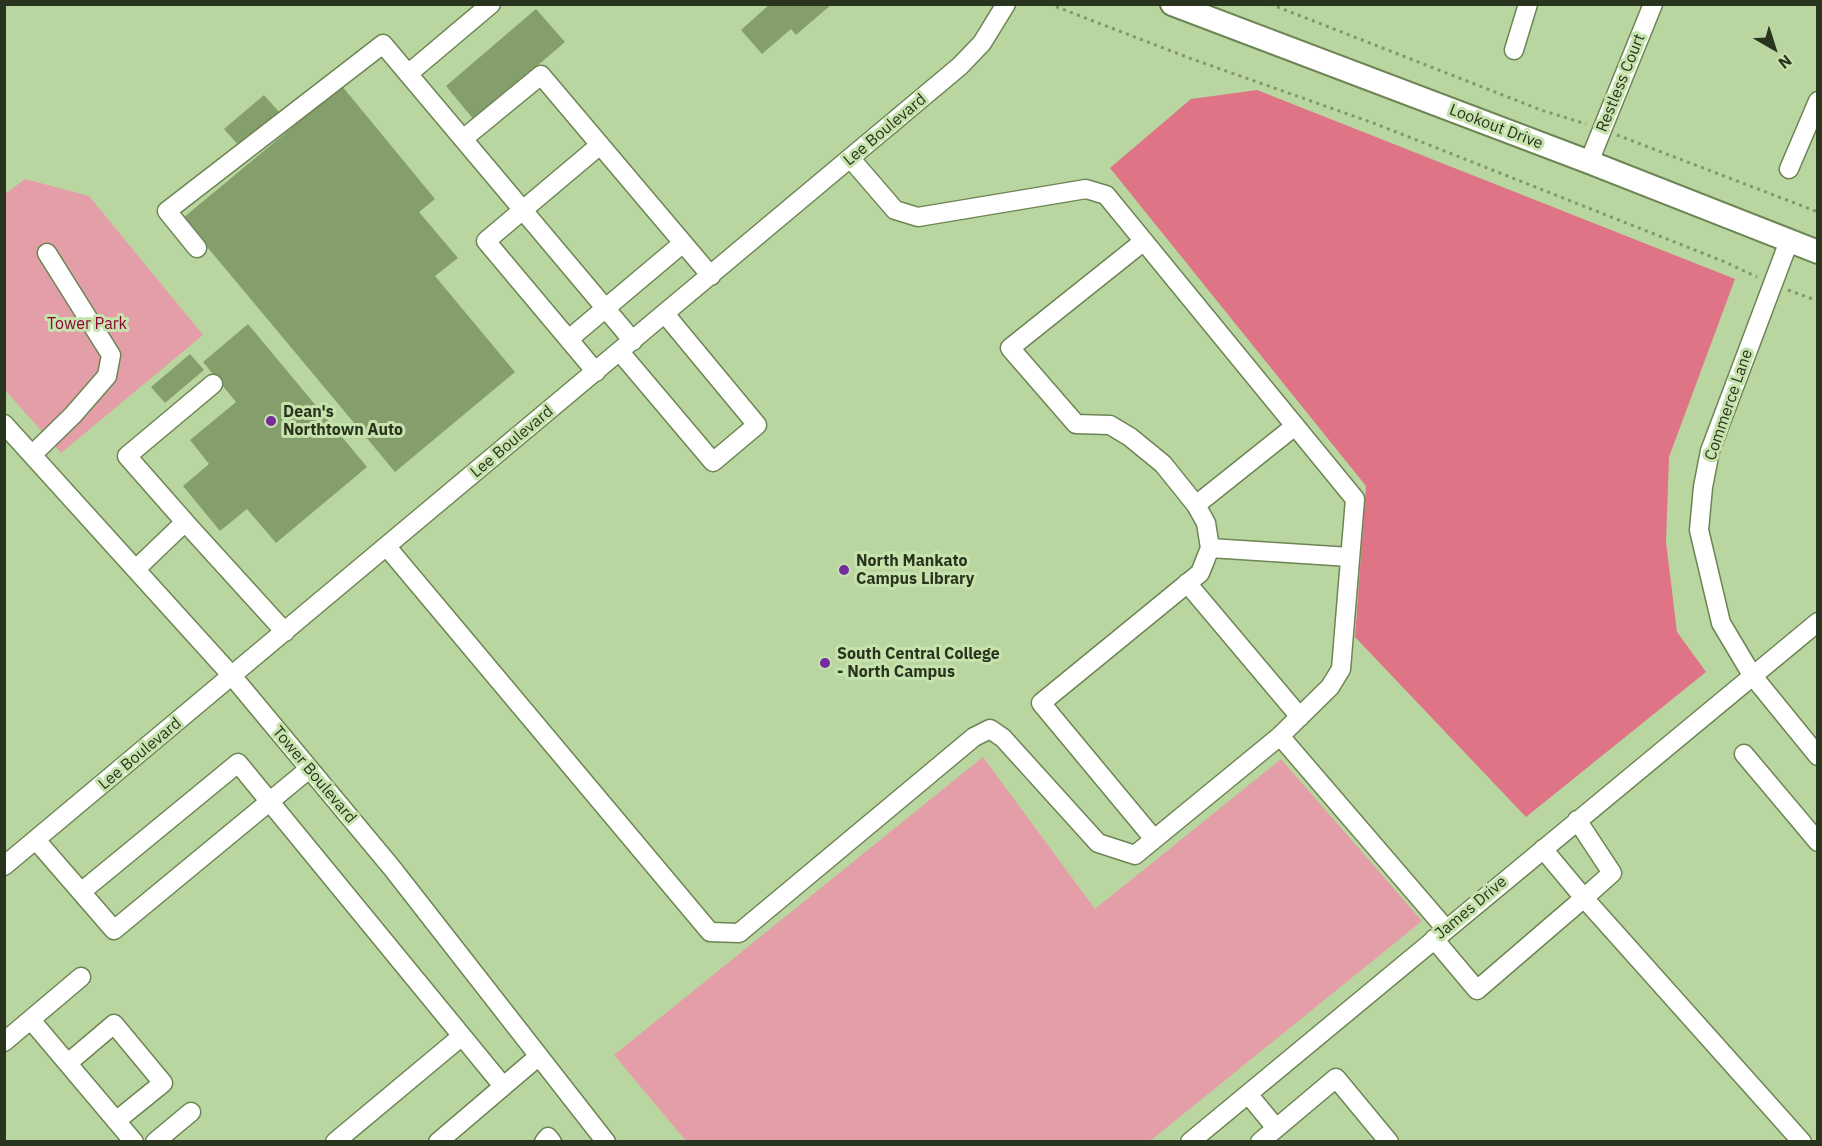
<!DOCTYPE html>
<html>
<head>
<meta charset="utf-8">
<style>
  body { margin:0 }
  #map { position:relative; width:1822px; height:1146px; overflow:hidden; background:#bad6a0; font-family:"IBM Plex Sans",sans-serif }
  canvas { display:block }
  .frame { position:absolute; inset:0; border:6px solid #29341e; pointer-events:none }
  .north { position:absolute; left:1744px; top:18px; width:60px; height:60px; -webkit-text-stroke:4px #c7e3ad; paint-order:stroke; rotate:141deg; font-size:16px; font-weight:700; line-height:24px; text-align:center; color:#29341e }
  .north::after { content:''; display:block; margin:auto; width:21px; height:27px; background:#29341e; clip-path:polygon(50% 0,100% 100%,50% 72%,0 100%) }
</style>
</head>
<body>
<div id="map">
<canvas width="1822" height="1146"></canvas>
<div class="frame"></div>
<div class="north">N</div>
</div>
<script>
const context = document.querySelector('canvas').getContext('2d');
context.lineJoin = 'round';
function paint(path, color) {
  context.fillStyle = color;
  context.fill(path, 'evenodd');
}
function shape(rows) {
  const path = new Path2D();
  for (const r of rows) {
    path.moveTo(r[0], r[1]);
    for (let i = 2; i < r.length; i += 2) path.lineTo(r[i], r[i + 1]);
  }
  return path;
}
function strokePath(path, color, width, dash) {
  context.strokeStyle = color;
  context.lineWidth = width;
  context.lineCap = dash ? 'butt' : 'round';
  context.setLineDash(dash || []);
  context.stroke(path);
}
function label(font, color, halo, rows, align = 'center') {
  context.font = font + ' "IBM Plex Sans",sans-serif';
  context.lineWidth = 6;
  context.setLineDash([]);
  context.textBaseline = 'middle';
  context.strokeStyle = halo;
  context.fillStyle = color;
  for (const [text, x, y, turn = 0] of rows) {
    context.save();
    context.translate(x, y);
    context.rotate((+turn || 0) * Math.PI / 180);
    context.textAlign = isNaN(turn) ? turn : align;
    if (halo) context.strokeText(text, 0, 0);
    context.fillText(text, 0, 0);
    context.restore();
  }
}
paint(shape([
  [25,179,89,196,203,335,61,453,5,390,5,194],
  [983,757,1095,909,1281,759,1422,921,1150,1141,686,1141,614,1055]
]), '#e49ea7');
paint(shape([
  [1257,90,1735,279,1669,457,1666,542,1677,632,1706,672,1526,817,1355,637,1366,486,1110,168,1191,99]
]), '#de7486');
paint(shape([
  [770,4,832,4,796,35,791,29,762,54,741,30],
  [536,9,565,42,474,120,446,86],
  [342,86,435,199,419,212,458,258,435,276,515,372,395,472,183,218],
  [264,95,280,113,240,147,224,129],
  [248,324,367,467,276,543,247,509,220,531,183,486,209,464,190,440,236,402,203,362],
  [190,354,204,370,165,403,151,387]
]), '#859f6c');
const minor = shape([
  [1514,50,1528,4],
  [408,74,491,4],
  [1589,162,1653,4],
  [1789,169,1818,101],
  [1144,241,1010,348,1076,424,1110,425,1130,437,1163,464,1196,505,1295,426],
  [1789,241,1710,451,1703,487,1699,530,1721,623,1752,675,1818,756],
  [197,248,167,211,383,44,463,139],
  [569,339,683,243],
  [633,341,463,139,541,75,711,276],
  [620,352,713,462,757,425,665,314],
  [596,372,486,241,600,145],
  [4,424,233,677,392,868,606,1142],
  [32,455,73,415,107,376,111,355,47,253],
  [1196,505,1206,523,1210,548,1350,557],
  [185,522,127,456,213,384],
  [387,547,710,932,739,933,974,737,990,729,1003,738,1098,843,1135,855,1280,736,1330,687,1341,669,1355,499,1106,195,1086,189,918,217,895,210,851,159],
  [136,569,185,522,285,632],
  [1187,583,1300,717],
  [1280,736,1446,929],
  [1744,754,1818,842],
  [1154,839,1041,703,1200,573,1210,548],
  [36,840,114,930,309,769],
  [1543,849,1584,898,1612,873,1577,820],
  [4,866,960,66,982,43,1006,4],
  [81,892,238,763,503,1086],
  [1434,939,1477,990,1584,898,1802,1142],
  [31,1020,134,1142],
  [4,1042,81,977],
  [68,1063,114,1024,163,1083,116,1121],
  [1248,1094,1276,1128],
  [155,1142,191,1112],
  [335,1142,462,1036],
  [438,1142,539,1056],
  [544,1142,548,1137,552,1142],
  [1190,1142,1818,622],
  [1260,1142,1336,1078,1389,1142]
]);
const major = shape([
  [1172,4,1589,162,1818,252]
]);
strokePath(minor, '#6c8553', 21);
strokePath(major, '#6c8553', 26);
strokePath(shape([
  [1049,4,1192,59,1376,124,1725,262,1757,277],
  [1270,4,1541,110,1586,124],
  [1617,135,1818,212],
  [1788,290,1818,301]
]), '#80966c', 3, [3, 4.5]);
strokePath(minor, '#fff', 18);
strokePath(major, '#fff', 22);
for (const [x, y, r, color] of [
  [271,421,6,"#742b9e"],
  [844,570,6,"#742b9e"],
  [825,663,6,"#742b9e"]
]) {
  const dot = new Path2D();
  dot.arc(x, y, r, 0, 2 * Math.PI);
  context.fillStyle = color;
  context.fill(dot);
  strokePath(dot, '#c7e3ad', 2);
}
label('16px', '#29341e', '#c7e3ad', [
  ["Restless Court",1621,83,-68],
  ["Lookout Drive",1496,127,21],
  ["Lee Boulevard",885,130,-40],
  ["Commerce Lane",1729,405,-71],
  ["Lee Boulevard",512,442,-40],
  ["Lee Boulevard",140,754,-40],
  ["Tower Boulevard",314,775,50],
  ["James Drive",1471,908,-40]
]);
label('16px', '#8d0436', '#c7e3ad', [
  ["Tower Park",87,324]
]);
label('bold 16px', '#29341e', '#c7e3ad', [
  ["Dean's",283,412],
  ["Northtown Auto",283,430],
  ["North Mankato",856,561],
  ["Campus Library",856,579],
  ["South Central College",837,654],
  ["- North Campus",837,672]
], 'left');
</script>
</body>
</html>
